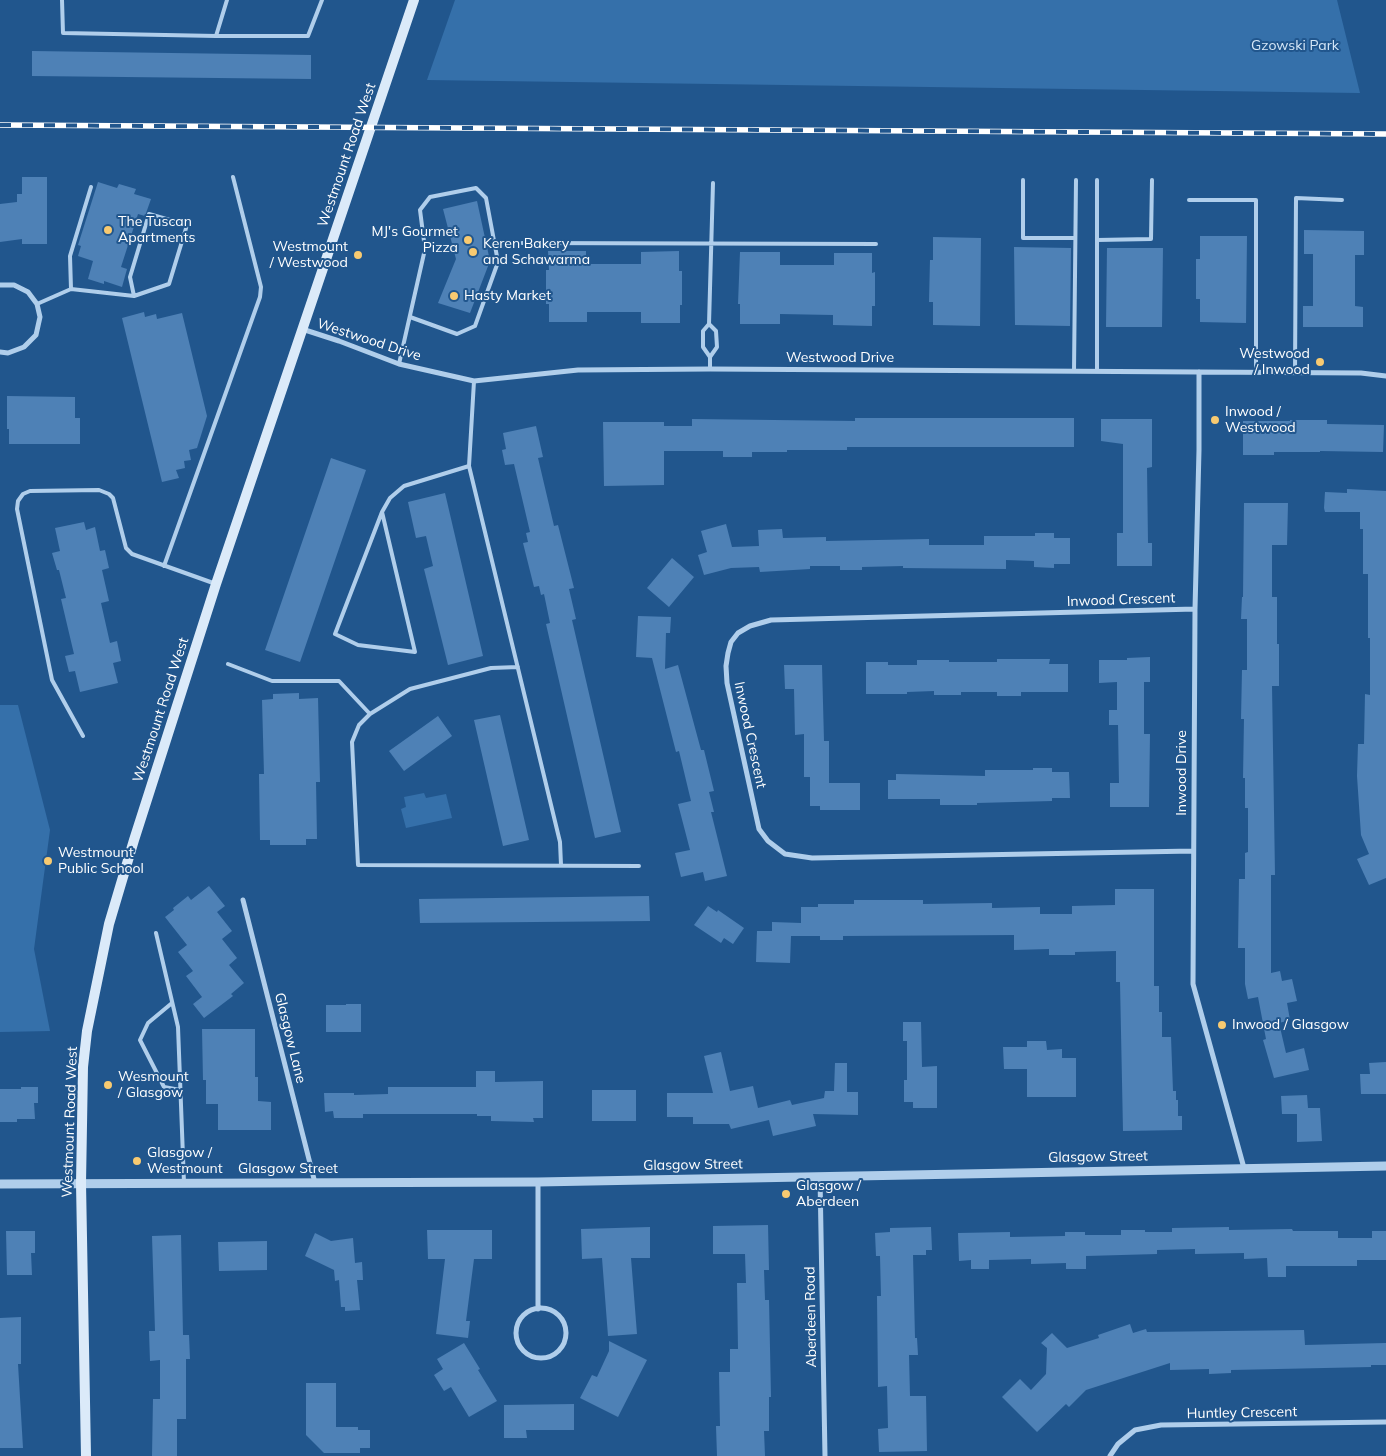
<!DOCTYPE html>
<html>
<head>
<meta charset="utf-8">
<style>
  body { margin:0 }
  canvas { display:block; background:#21568d }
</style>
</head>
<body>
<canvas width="1386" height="1456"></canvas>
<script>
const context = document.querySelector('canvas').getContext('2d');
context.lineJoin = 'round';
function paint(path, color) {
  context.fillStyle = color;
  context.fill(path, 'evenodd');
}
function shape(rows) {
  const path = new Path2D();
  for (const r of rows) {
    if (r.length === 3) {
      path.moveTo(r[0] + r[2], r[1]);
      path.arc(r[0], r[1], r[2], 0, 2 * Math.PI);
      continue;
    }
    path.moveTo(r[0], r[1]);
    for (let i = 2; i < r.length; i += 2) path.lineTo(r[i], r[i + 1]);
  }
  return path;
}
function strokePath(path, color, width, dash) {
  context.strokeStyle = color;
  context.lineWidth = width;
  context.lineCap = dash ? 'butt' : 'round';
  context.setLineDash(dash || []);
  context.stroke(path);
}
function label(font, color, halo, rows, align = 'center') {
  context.font = font + ' Mulish,sans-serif';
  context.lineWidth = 4;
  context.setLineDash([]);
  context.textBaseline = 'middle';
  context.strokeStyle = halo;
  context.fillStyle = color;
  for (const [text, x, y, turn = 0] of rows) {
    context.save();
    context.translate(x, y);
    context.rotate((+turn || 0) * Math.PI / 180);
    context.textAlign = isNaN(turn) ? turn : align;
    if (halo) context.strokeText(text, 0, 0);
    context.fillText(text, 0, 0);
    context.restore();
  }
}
paint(shape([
  [455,0,1337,0,1360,93,427,80],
  [0,705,18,705,50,830,34,949,50,1031,0,1032],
  [424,793,426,798,446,794,452,818,406,828,401,809,406,807,404,797]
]), '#3570aa');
paint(shape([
  [32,51,311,55,311,79,32,76],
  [22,177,47,177,47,244,22,244,22,239,0,242,0,204,17,202,17,194,22,194],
  [98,182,117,188,119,184,136,189,134,194,151,199,145,216,138,214,121,267,127,269,122,287,104,281,104,284,88,279,93,261,78,256,81,246,78,245],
  [477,201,490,261,470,313,438,303,456,259,443,209],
  [1304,230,1364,231,1364,255,1355,255,1355,306,1363,307,1363,327,1303,327,1303,306,1313,306,1313,254,1304,254],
  [1200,236,1247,236,1246,323,1200,322,1200,299,1196,299,1196,259,1200,259],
  [933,237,981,238,980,326,933,325,933,302,929,302,930,260,933,260],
  [1014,247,1071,248,1070,326,1015,325],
  [1107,248,1163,248,1162,327,1106,327],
  [548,251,586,251,586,264,641,264,641,252,679,251,679,271,682,271,682,305,680,305,680,323,641,323,641,312,587,312,587,322,549,322,549,304,546,304,546,270,549,270],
  [740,252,780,252,780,265,834,265,834,253,872,253,872,273,875,272,875,306,872,306,872,326,833,325,833,315,780,314,780,324,740,324,740,304,738,304],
  [144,312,145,317,156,314,157,319,182,313,207,416,197,448,189,450,191,460,184,461,185,468,176,470,179,478,162,482,122,318],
  [7,396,75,397,75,418,80,418,80,444,9,444,9,429,7,429],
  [855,418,1074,418,1074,447,847,447,847,450,787,450,787,452,752,452,752,457,723,457,723,451,664,451,664,485,604,486,603,422,664,422,664,426,692,426,692,419,855,421],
  [1101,419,1152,419,1152,467,1147,468,1148,543,1152,543,1152,566,1117,566,1117,533,1123,533,1123,444,1101,441],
  [1290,420,1327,420,1327,424,1384,425,1383,452,1320,451,1320,452,1274,452,1274,455,1243,455,1243,421,1290,421],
  [536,426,543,457,538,458,554,526,558,525,574,588,569,589,576,619,572,620,621,832,595,838,546,624,550,623,544,594,541,595,539,586,534,587,523,543,528,542,526,533,530,532,514,464,505,465,502,450,506,449,503,433],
  [331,458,366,470,300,662,265,650],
  [1347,489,1386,491,1386,878,1369,885,1357,859,1369,854,1361,835,1357,776,1358,744,1364,744,1365,694,1370,695,1370,638,1368,638,1368,574,1363,574,1363,529,1360,529,1360,512,1325,512,1324,508,1325,492,1347,493],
  [445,493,483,656,448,665,424,569,433,566,426,536,416,538,408,502],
  [1244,503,1288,503,1287,545,1272,545,1272,597,1277,597,1277,644,1279,644,1279,686,1272,686,1275,875,1271,875,1271,973,1280,971,1282,981,1292,979,1297,1001,1287,1003,1290,1020,1279,1023,1286,1053,1304,1048,1309,1070,1274,1078,1263,1040,1266,1039,1258,997,1248,999,1245,984,1245,948,1238,948,1239,879,1245,879,1245,853,1248,852,1248,808,1245,808,1245,778,1243,778,1244,719,1241,719,1242,670,1247,670,1247,619,1241,619,1242,597,1243,597],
  [84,522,86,530,95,527,100,551,105,550,109,568,102,570,109,601,101,603,110,643,117,641,121,661,113,663,118,683,80,692,75,671,69,672,65,656,74,654,61,599,66,598,59,570,57,570,52,553,60,551,55,528],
  [726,524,732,547,759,546,758,530,782,529,783,538,826,537,826,541,929,539,929,545,984,545,984,536,1035,536,1035,533,1054,533,1054,538,1070,538,1070,564,1054,564,1054,568,1034,567,1034,561,1006,560,1006,569,903,568,903,566,862,567,862,570,840,570,840,566,810,566,810,569,760,572,759,567,731,568,704,575,698,555,707,552,701,531],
  [672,558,694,577,669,607,647,588],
  [638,616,671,617,670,633,666,633,665,669,678,665,701,750,704,750,714,791,709,792,714,812,711,812,727,876,705,881,703,872,681,877,675,853,690,850,678,804,691,801,679,751,676,752,652,658,636,657],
  [1150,657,1150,682,1144,682,1144,734,1150,734,1149,807,1110,807,1110,783,1119,783,1118,725,1109,725,1109,710,1117,710,1117,682,1099,683,1099,660,1127,660,1127,658],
  [997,659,1050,659,1049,664,1068,664,1068,692,1021,692,1021,696,997,696,997,692,961,692,961,695,934,695,934,691,907,692,907,694,866,694,866,662,888,662,888,665,917,665,917,660,949,660,949,662,997,662],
  [784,665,822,665,824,741,829,741,829,783,860,783,860,810,820,810,820,806,810,806,810,777,804,777,804,734,795,735,794,689,785,689],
  [299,693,299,699,318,698,320,782,316,782,317,839,306,839,306,845,270,845,270,840,260,840,259,774,264,774,262,700,273,699,273,694],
  [500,715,529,840,503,846,474,720],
  [438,716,452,736,404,771,389,751],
  [1033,768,1052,768,1052,772,1069,772,1070,798,1052,798,1052,801,977,803,977,805,940,805,940,799,888,799,888,780,896,780,896,774,985,776,985,770,1033,770],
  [209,886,225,906,217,912,232,931,222,939,237,958,229,965,244,983,231,994,233,996,204,1018,193,1004,202,997,186,976,193,971,178,952,187,945,165,917,174,910,173,908,188,896,191,900],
  [1115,889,1154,889,1154,986,1159,986,1159,1012,1162,1012,1162,1037,1171,1037,1173,1091,1176,1091,1176,1100,1178,1100,1178,1116,1182,1116,1182,1130,1123,1131,1120,982,1116,982,1116,951,1075,952,1075,955,1049,955,1049,949,1014,950,1014,935,843,936,843,940,820,940,820,936,791,936,790,963,756,962,757,931,772,931,772,922,801,923,801,907,818,907,818,904,854,904,854,900,923,900,923,904,992,903,992,908,1040,907,1040,914,1072,914,1072,906,1115,905],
  [649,896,650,921,420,923,419,899],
  [708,906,717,912,718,910,744,928,733,944,724,938,721,943,694,925],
  [346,1004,361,1004,361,1032,326,1032,326,1005,346,1005],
  [903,1022,921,1022,922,1067,937,1066,937,1108,913,1108,913,1102,904,1102,904,1080,907,1080,907,1041,903,1041],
  [202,1029,255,1029,255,1077,258,1077,258,1101,271,1102,271,1130,218,1130,218,1104,206,1104,206,1080,203,1080],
  [1027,1041,1046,1041,1047,1050,1062,1049,1062,1058,1076,1058,1076,1097,1027,1097,1027,1069,1004,1069,1003,1047,1027,1047],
  [721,1052,730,1091,753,1086,758,1108,790,1100,792,1105,824,1098,825,1091,834,1091,835,1063,847,1063,847,1092,858,1092,858,1115,813,1114,816,1126,773,1136,769,1120,731,1129,729,1124,693,1124,693,1117,667,1117,667,1093,713,1093,704,1056],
  [1386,1062,1386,1094,1361,1094,1360,1074,1370,1074,1369,1063],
  [476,1071,495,1071,495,1082,543,1081,543,1118,533,1118,534,1122,491,1121,491,1116,477,1116,477,1114,363,1114,363,1118,334,1118,333,1111,325,1112,324,1093,354,1093,354,1095,388,1094,388,1087,476,1087],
  [21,1087,38,1087,38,1103,34,1103,35,1119,17,1119,17,1122,0,1122,0,1089,21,1089],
  [592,1090,636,1090,636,1121,592,1121],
  [1307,1095,1308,1108,1320,1108,1322,1141,1297,1142,1297,1114,1282,1114,1281,1096],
  [768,1225,769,1270,764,1270,765,1300,769,1300,771,1397,769,1397,769,1431,764,1431,765,1456,717,1456,716,1426,720,1426,719,1372,730,1372,730,1349,738,1349,737,1283,746,1283,745,1254,713,1254,713,1226],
  [650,1227,650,1258,631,1258,637,1334,608,1336,602,1258,582,1259,581,1229],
  [931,1227,932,1250,926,1250,926,1255,913,1255,915,1338,917,1338,918,1355,909,1355,910,1396,926,1396,927,1451,879,1452,878,1429,888,1428,887,1386,878,1387,877,1296,881,1296,880,1256,876,1256,875,1233,890,1232,890,1228],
  [1229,1227,1229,1230,1292,1229,1293,1231,1338,1231,1338,1238,1372,1238,1372,1231,1386,1231,1386,1260,1357,1260,1357,1266,1286,1266,1286,1277,1268,1277,1267,1258,1244,1259,1244,1253,1195,1254,1195,1249,1157,1250,1157,1254,1086,1256,1086,1269,1066,1269,1066,1263,1031,1264,1031,1259,989,1260,989,1269,971,1269,971,1260,959,1261,958,1233,1010,1232,1010,1237,1065,1236,1065,1232,1085,1232,1085,1235,1121,1235,1121,1230,1145,1230,1145,1232,1172,1232,1172,1228],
  [427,1230,492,1230,492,1259,474,1259,466,1321,470,1321,468,1338,436,1334,445,1259,428,1259],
  [6,1231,35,1231,35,1253,31,1253,32,1275,7,1275],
  [315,1233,331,1241,353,1238,355,1263,362,1262,363,1280,357,1280,360,1310,345,1311,345,1307,341,1307,339,1280,335,1281,334,1270,305,1256],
  [181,1235,183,1335,189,1335,190,1359,186,1359,186,1419,177,1419,177,1456,152,1456,153,1399,160,1399,160,1360,150,1361,149,1331,155,1331,152,1236],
  [267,1241,267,1270,219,1271,218,1242],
  [21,1317,21,1364,18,1364,23,1448,0,1448,0,1318],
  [1130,1324,1133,1333,1146,1329,1147,1332,1304,1330,1305,1345,1386,1343,1386,1365,1371,1365,1371,1367,1231,1370,1231,1373,1209,1374,1209,1369,1170,1370,1170,1363,1086,1390,1069,1407,1066,1404,1037,1432,1002,1397,1020,1379,1031,1390,1046,1374,1047,1348,1041,1343,1052,1333,1067,1348,1099,1338,1098,1335],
  [609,1341,647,1360,618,1417,580,1398,592,1375,597,1377,609,1351],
  [464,1343,480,1369,478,1370,497,1401,469,1417,451,1387,444,1391,434,1375,443,1369,437,1359],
  [306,1383,336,1383,336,1427,358,1427,358,1430,370,1430,370,1448,360,1448,360,1453,324,1453,306,1435],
  [574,1404,574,1430,526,1430,527,1438,504,1438,504,1405]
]), '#4e81b6');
strokePath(shape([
  [62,0,63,33,216,36,227,0],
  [216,36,308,36,322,0],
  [1023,180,1023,238,1075,238],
  [1189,200,1256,200,1256,372],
  [1097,240,1151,239,1152,180],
  [522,243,876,244],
  [71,289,70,256,91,187],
  [37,304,71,289,134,296,130,277,149,214,187,225,169,284,134,296],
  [709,324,716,331,717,347,710,357],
  [399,364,425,249,420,210,430,197,476,188,486,198,498,262,475,326,457,334,410,317],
  [710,369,710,357,703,347,703,331,709,324,713,183],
  [1074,371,1076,180],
  [1097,371,1097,180],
  [1295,373,1296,198,1342,200],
  [474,381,469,466,560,842,561,865],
  [382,512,335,634,358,645,415,652,382,512,390,498,404,486,469,466],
  [164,566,260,297,261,287,233,177],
  [228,664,272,681,339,681,370,714],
  [518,667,491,668,410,689,370,714,359,725,352,742,358,865,639,866],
  [83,736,52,680,17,509,18,501,23,494,30,491,99,490,109,494,113,498,126,548,132,554,216,584],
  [156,933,178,1027,184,1183],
  [172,1003,148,1023,140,1040,164,1087,180,1090]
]), '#b0ceeb', 4);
strokePath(shape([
  [0,285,14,285,28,292,37,304,40,317,36,335,24,347,8,353,0,352],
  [302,329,339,341,399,364,474,381,578,370,710,369,1361,373,1386,376],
  [1199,372,1199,450,1195,609,1193,984,1244,1168],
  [1193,851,812,858,785,854,768,841,759,829,727,683,726,666,728,653,731,642,738,633,750,626,771,620,1195,609],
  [243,900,315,1183],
  [820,1177,825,1456],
  [541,1333,25],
  [538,1309,538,1182],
  [1110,1456,1118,1444,1135,1430,1161,1425,1386,1422]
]), '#b0ceeb', 5);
strokePath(shape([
  [0,1184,538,1182,1386,1166]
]), '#b0ceeb', 9);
strokePath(shape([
  [86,1456,81,1183,83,1067,87,1031,109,924,134,840,216,584,414,0]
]), '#dbeaf9', 10);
const rail = shape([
  [0,125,1386,134]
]);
strokePath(rail, '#fff', 5.5);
strokePath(rail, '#21568d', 4, [11]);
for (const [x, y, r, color] of [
  [108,230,5,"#f8ca71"],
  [468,240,5,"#f8ca71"],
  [473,252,5,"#f8ca71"],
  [358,255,5,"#f8ca71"],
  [454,296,5,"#f8ca71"],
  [1320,362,5,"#f8ca71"],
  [1215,420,5,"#f8ca71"],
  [48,861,5,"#f8ca71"],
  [1222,1025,5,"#f8ca71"],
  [108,1085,5,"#f8ca71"],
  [137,1161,5,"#f8ca71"],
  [786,1194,5,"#f8ca71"]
]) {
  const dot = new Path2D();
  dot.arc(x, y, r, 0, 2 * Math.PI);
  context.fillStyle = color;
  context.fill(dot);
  strokePath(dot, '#21568d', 2);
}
label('14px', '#d5e7f8', '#21568d', [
  ["Gzowski Park",1295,46]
]);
label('14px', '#fff', '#21568d', [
  ["Westmount Road West",347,155,-71],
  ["Westwood Drive",369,340,18],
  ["Westwood Drive",840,358],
  ["Inwood Crescent",1121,600,-2],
  ["Westmount Road West",161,710,-72],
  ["Inwood Crescent",750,735,78],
  ["Inwood Drive",1182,773,-90],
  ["Glasgow Lane",290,1038,76],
  ["Westmount Road West",70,1122,-88],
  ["Glasgow Street",1098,1157,-1],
  ["Glasgow Street",693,1165,-1],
  ["Glasgow Street",288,1169],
  ["Aberdeen Road",811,1317,-91],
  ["Huntley Crescent",1242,1413,-1]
]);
label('14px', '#fff', '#21568d', [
  ["The Tuscan",118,222],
  ["Apartments",118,238],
  ["MJ's Gourmet",458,232,"right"],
  ["Pizza",458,248,"right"],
  ["Keren Bakery",483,244],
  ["and Schawarma",483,260],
  ["Westmount",348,247,"right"],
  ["/ Westwood",348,263,"right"],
  ["Hasty Market",464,296],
  ["Westwood",1310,354,"right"],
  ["/ Inwood",1310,370,"right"],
  ["Inwood /",1225,412],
  ["Westwood",1225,428],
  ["Westmount",58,853],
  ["Public School",58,869],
  ["Inwood / Glasgow",1232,1025],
  ["Wesmount",118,1077],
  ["/ Glasgow",118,1093],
  ["Glasgow /",147,1153],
  ["Westmount",147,1169],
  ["Glasgow /",796,1186],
  ["Aberdeen",796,1202]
], 'left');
</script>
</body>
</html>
